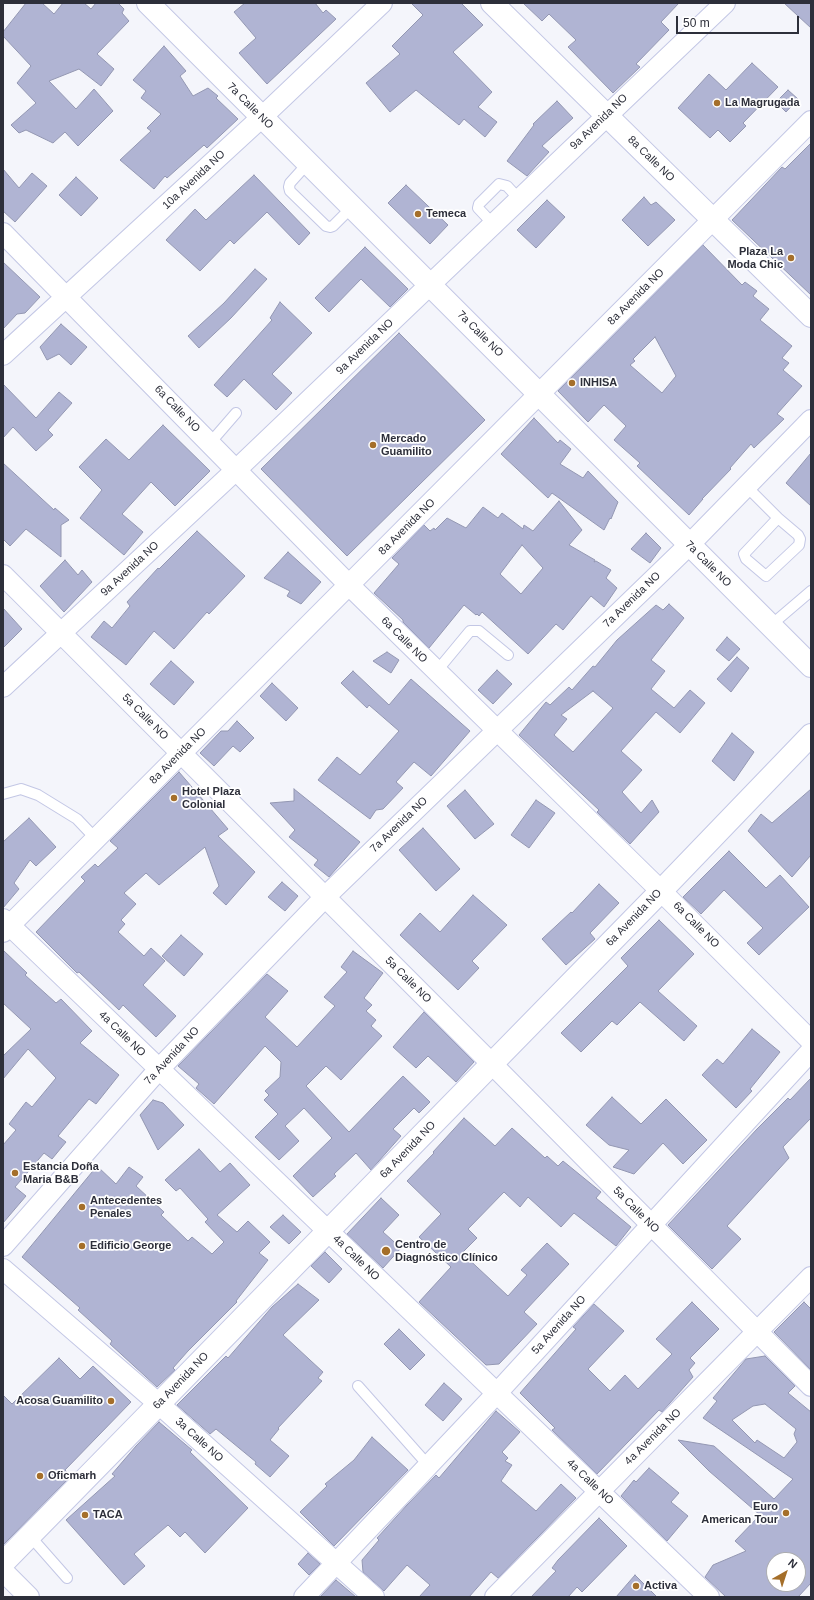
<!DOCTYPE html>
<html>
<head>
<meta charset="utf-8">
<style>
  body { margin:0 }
  #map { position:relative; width:814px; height:1600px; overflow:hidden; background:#f4f5fb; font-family:Arial,sans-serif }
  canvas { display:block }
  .frame { position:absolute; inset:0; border:4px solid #2d2f3a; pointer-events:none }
  .north { position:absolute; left:766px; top:1552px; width:40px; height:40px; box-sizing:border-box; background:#fff; border:1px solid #abacb0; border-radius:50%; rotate:39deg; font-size:11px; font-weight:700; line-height:16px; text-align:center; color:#2d2f3a }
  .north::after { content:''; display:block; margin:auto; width:14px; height:18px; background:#a56f2a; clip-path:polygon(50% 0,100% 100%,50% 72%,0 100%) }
  .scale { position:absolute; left:676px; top:16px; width:123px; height:18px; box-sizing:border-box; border:2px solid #2d2f3a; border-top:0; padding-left:5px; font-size:12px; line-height:14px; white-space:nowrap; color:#2d2f3a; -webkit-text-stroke:3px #fff; paint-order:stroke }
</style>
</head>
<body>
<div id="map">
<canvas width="814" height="1600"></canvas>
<div class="frame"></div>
<div class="north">N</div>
<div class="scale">50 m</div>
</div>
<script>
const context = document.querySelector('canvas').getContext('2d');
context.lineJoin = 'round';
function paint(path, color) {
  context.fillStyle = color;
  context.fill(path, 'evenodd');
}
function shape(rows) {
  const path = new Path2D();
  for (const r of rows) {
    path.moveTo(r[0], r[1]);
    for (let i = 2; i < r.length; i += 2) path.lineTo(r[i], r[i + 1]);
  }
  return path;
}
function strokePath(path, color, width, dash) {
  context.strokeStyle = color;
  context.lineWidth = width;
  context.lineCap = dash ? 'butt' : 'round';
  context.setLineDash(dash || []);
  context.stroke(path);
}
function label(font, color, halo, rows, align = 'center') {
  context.font = font + ' Arial,sans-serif';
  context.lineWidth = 3.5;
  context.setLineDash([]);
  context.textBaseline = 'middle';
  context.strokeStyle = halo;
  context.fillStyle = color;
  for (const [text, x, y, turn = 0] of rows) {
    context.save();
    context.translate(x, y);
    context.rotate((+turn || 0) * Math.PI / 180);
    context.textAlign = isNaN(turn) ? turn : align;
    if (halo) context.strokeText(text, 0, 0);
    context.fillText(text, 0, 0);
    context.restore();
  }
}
const building = shape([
  [26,3,42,3,54,14,63,3,84,3,91,9,96,3,118,3,124,9,122,13,129,21,97,54,114,69,101,86,79,69,49,81,76,109,94,89,113,111,78,146,65,132,53,143,26,130,19,133,11,125,36,103,17,83,31,66,3,36,3,32,26,3],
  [245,3,315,3,323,13,326,10,336,19,267,84,239,53,256,38,234,12,245,3],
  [411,3,461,3,483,25,453,52,492,92,478,107,497,122,485,137,464,119,459,125,416,90,390,112,366,83,400,54,392,46,423,15,411,3],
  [523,3,679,3,661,22,669,30,636,64,640,67,613,93,568,47,576,40,549,14,542,21,523,3],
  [784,3,811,3,811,28,784,3],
  [164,46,186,71,180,76,193,96,208,88,218,96,216,98,238,119,207,148,204,145,167,178,165,176,154,189,120,160,151,131,147,128,161,114,141,98,146,91,133,80,164,46],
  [752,63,778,87,743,123,746,126,730,142,718,130,710,138,678,108,709,74,726,90,752,63],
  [788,90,798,99,786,112,776,102,788,90],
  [557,101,573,118,542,146,549,152,527,176,507,161,534,125,533,124,557,101],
  [811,143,811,295,732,220,782,167,785,169,811,143],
  [3,169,19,188,32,173,47,186,15,222,3,211,3,169],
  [254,175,310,233,299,245,267,212,234,244,230,240,200,271,166,240,195,209,206,220,254,175],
  [76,177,98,198,81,216,59,195,76,177],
  [406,185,448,225,430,244,388,203,406,185],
  [644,197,651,205,656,202,675,220,648,246,622,220,644,197],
  [547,200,565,217,536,248,517,230,547,200],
  [703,245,742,285,745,282,757,291,753,296,769,309,760,320,792,346,782,358,789,363,783,370,802,386,777,414,784,419,754,448,751,444,730,468,731,469,702,499,703,499,689,515,637,466,640,463,614,440,626,426,604,405,588,422,558,391,703,245],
  [655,337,676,376,662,393,630,365,635,361,633,359,655,337],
  [365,247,408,289,390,307,361,279,329,312,315,298,365,247],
  [3,262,40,297,25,313,17,314,3,329,3,262],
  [255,269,267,279,231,318,199,348,188,336,224,303,255,269],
  [280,302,312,333,272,374,292,393,276,410,244,379,227,397,214,385,272,320,270,318,280,302],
  [61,324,87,347,71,365,59,354,47,360,40,347,61,324],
  [399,333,485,420,347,556,261,469,399,333],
  [3,384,36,418,59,392,72,403,48,430,53,435,36,451,13,427,3,438,3,384],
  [534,418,558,443,560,440,571,449,560,464,583,478,588,471,618,502,611,519,610,518,604,530,552,493,548,498,501,454,534,418],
  [163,425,210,471,175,506,151,482,122,514,143,532,124,555,80,518,102,490,79,467,106,439,129,460,163,425],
  [811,453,811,506,786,483,811,453],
  [3,463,54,510,55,508,69,520,61,525,61,557,26,529,10,546,3,539,3,463],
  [559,501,582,530,569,545,595,560,594,562,596,561,611,570,606,578,617,588,604,607,591,596,563,630,556,624,528,654,482,612,479,616,477,614,476,615,464,605,429,648,403,622,403,620,374,593,399,564,392,558,424,525,430,531,434,528,435,530,447,518,466,528,483,507,498,518,502,513,523,529,524,525,533,531,559,501],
  [522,545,543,568,521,594,500,574,522,545],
  [197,531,245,576,209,614,207,612,174,649,154,631,126,665,91,637,104,621,112,628,130,606,127,602,158,568,159,569,197,531],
  [646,533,661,548,650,563,631,549,646,533],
  [288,552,321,582,301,604,287,596,290,591,264,578,288,552],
  [65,560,78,575,82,570,92,582,64,612,40,586,65,560],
  [669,604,684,618,651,660,665,671,651,689,674,708,690,690,705,703,680,733,656,712,621,751,642,770,622,792,641,813,652,800,659,812,630,844,597,812,599,810,519,735,546,702,550,705,569,687,572,690,593,666,595,667,617,640,656,605,663,610,669,604],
  [593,691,613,708,573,752,554,735,567,719,561,715,593,691],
  [3,608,22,629,3,648,3,608],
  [727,637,740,649,729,661,716,650,727,637],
  [387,652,399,660,391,673,373,661,387,652],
  [737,657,749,668,731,692,717,679,737,657],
  [171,661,194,682,174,705,150,684,171,661],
  [497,670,512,684,493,704,478,690,497,670],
  [353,671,389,705,411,679,470,731,431,776,414,762,396,782,403,788,383,809,376,810,370,819,318,780,337,757,360,775,399,731,369,705,367,708,341,683,353,671],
  [272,683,298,708,286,721,260,696,272,683],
  [237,721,254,738,240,752,233,746,214,766,200,753,221,731,228,731,237,721],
  [732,733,754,752,734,781,712,761,732,733],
  [179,772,228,829,218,836,255,872,226,905,213,893,219,886,205,847,159,885,146,873,124,893,136,904,121,920,125,924,118,932,144,956,151,948,165,961,143,985,176,1016,156,1037,123,1005,119,1010,79,972,77,973,36,932,85,881,81,877,95,864,98,867,118,848,110,841,179,772],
  [294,789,360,842,329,877,314,865,318,860,289,837,295,830,270,803,294,801,294,789],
  [811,789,811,855,792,877,748,831,761,814,772,823,811,789],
  [465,790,494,824,475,839,447,806,465,790],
  [536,800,555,813,529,848,511,835,536,800],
  [29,818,56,847,36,866,30,860,14,883,19,889,3,908,3,842,29,818],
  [423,828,460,869,436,891,399,850,423,828],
  [729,851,766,888,780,875,809,907,759,955,747,943,763,928,724,890,701,914,683,897,729,851],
  [282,882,298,896,285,911,268,897,282,882],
  [599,884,619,903,590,933,595,939,566,965,542,939,571,912,572,913,599,884],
  [473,895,507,925,472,961,479,968,458,990,400,935,420,913,440,932,473,895],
  [659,920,694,954,658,991,697,1026,684,1041,640,1002,617,1025,612,1021,581,1052,561,1033,628,966,621,958,659,920],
  [181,935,203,954,184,976,162,956,181,935],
  [3,950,27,973,25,975,56,1003,61,999,92,1031,80,1043,119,1075,96,1104,89,1099,58,1136,66,1142,52,1159,44,1153,15,1187,26,1196,3,1223,3,1145,16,1130,9,1124,26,1102,32,1107,56,1078,28,1049,3,1079,3,1056,31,1029,3,1003,3,950],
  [353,951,383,973,364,998,372,1005,366,1011,376,1020,371,1026,382,1036,341,1080,326,1066,306,1086,349,1132,403,1076,430,1102,419,1113,414,1108,393,1129,401,1136,371,1170,356,1153,334,1174,336,1176,313,1197,293,1176,332,1138,304,1108,285,1126,299,1141,279,1160,255,1137,278,1114,264,1100,269,1095,265,1091,280,1077,281,1062,265,1046,214,1104,196,1088,199,1084,178,1066,267,974,288,991,265,1017,297,1047,335,1006,324,997,347,972,341,967,353,951],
  [424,1012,474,1062,456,1082,428,1056,416,1068,393,1047,424,1012],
  [752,1029,780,1052,750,1089,752,1091,736,1108,702,1075,717,1059,723,1064,752,1029],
  [811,1078,811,1118,783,1147,789,1158,727,1226,741,1239,712,1269,668,1225,757,1129,788,1098,790,1100,811,1078],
  [612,1097,641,1124,666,1099,707,1140,683,1164,663,1143,634,1174,613,1167,629,1150,609,1145,586,1125,612,1097],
  [153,1100,163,1103,184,1125,158,1150,140,1115,153,1100],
  [464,1118,495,1146,512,1128,545,1158,547,1156,558,1166,563,1161,601,1192,596,1198,631,1227,616,1246,574,1213,561,1227,528,1197,520,1207,504,1192,468,1229,477,1238,462,1253,508,1296,527,1275,521,1270,547,1243,569,1264,524,1312,537,1324,499,1364,486,1365,419,1302,451,1267,419,1237,441,1214,407,1181,434,1153,433,1152,464,1118],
  [199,1149,220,1172,230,1163,250,1185,217,1215,237,1232,248,1221,270,1242,259,1253,268,1260,236,1301,237,1302,188,1351,173,1368,175,1370,157,1387,110,1344,112,1341,78,1310,80,1308,22,1257,97,1166,116,1184,129,1167,143,1177,136,1186,164,1212,161,1215,188,1241,192,1237,212,1254,224,1242,205,1222,208,1219,180,1188,176,1191,165,1180,199,1149],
  [381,1198,399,1215,383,1232,401,1248,383,1268,347,1234,381,1198],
  [283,1215,301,1232,289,1244,270,1227,283,1215],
  [325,1252,342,1269,329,1283,311,1266,325,1252],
  [298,1284,319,1300,283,1335,323,1372,318,1378,322,1381,278,1428,279,1429,270,1440,289,1456,270,1477,255,1464,256,1462,216,1429,210,1434,177,1405,226,1356,228,1358,272,1307,298,1284],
  [692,1302,719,1329,690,1358,695,1363,689,1370,693,1377,662,1412,659,1410,597,1474,552,1430,555,1428,520,1393,576,1329,573,1327,594,1304,624,1331,588,1369,610,1391,625,1375,638,1389,672,1354,656,1339,692,1302],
  [804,1302,811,1309,811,1370,774,1332,804,1302],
  [399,1329,425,1355,410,1370,384,1344,399,1329],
  [765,1356,795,1386,788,1393,811,1412,811,1583,798,1597,726,1597,705,1577,713,1565,746,1551,735,1541,760,1515,709,1471,678,1440,714,1446,774,1499,793,1479,703,1418,717,1401,713,1398,746,1359,765,1356],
  [765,1404,796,1429,794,1434,797,1442,784,1458,757,1440,755,1443,732,1420,753,1406,765,1404],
  [774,1560,798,1560,798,1584,774,1584,774,1560],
  [59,1358,80,1379,93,1366,131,1402,65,1470,71,1476,3,1545,3,1395,12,1404,59,1358],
  [444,1383,462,1399,443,1421,425,1405,444,1383],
  [496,1411,520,1432,502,1452,508,1458,505,1461,512,1465,501,1481,536,1511,561,1484,576,1498,498,1578,491,1572,469,1597,419,1597,430,1585,407,1565,384,1591,363,1572,362,1560,379,1540,377,1538,407,1505,436,1475,439,1478,496,1411],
  [159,1422,192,1450,190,1452,248,1508,205,1553,185,1532,180,1537,168,1525,134,1554,145,1566,124,1585,66,1520,115,1476,112,1474,136,1446,159,1422],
  [372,1437,408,1470,334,1546,300,1512,327,1486,325,1484,354,1460,372,1437],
  [649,1468,679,1493,671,1502,688,1516,667,1541,621,1496,634,1480,636,1482,649,1468],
  [599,1518,627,1546,582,1592,577,1587,568,1597,531,1597,556,1571,552,1568,558,1560,599,1518],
  [308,1553,320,1564,309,1575,298,1564,308,1553],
  [635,1575,657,1597,616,1597,635,1575],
  [336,1580,356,1597,320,1597,336,1580]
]);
paint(building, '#b0b4d3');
strokePath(building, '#9397b2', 1);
const service = shape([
  [308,163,290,183,289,187,290,191,326,226,330,227,333,226,352,207],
  [493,224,478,208,479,204,499,184,507,186,519,199],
  [210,443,236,413],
  [746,486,778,518,798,535,800,539,799,545,766,576,746,559,744,554,778,518],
  [770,626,811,591],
  [436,672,470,631,479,631,508,655],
  [3,794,21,789,38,795,77,819,96,839],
  [358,1386,428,1465],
  [30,1536,67,1578]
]);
const minor = shape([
  [3,233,349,585,661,891,811,1041],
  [3,355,262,117,382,3],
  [3,575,492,1064,811,1386],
  [3,687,236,470,725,3],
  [3,919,709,1597],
  [3,932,811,121],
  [3,1246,159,1069,325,897,689,545,811,420],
  [3,1269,159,1404,374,1597],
  [3,1571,29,1597],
  [304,1597,497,1393,811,1051],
  [495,1597,811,1277]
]);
const tertiary = shape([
  [148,3,811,666],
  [492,3,811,316],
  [3,1563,661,891,811,735]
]);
strokePath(service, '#c3c7e5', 12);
strokePath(minor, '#c3c7e5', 22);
strokePath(tertiary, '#c3c7e5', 24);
strokePath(service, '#fff', 10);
strokePath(minor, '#fff', 20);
strokePath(tertiary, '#fff', 22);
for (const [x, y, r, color] of [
  [717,103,4,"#a56f2a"],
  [418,214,4,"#a56f2a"],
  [791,258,4,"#a56f2a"],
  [572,383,4,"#a56f2a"],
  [373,445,4,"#a56f2a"],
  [174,798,4,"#a56f2a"],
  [15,1173,4,"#a56f2a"],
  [82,1207,4,"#a56f2a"],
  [82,1246,4,"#a56f2a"],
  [386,1251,5,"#a56f2a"],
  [111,1401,4,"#a56f2a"],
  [40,1476,4,"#a56f2a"],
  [786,1513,4,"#a56f2a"],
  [85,1515,4,"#a56f2a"],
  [636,1586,4,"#a56f2a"]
]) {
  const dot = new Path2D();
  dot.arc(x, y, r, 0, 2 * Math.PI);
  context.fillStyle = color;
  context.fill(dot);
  strokePath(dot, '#fff', 1.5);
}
label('bold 11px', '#2d2f3a', '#fff', [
  ["La Magrugada",725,103],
  ["Temeca",426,214],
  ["Plaza La",783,252,"right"],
  ["Moda Chic",783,265,"right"],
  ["INHISA",580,383],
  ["Mercado",381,439],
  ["Guamilito",381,452],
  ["Hotel Plaza",182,792],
  ["Colonial",182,805],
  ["Estancia Doña",23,1167],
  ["Maria B&B",23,1180],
  ["Antecedentes",90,1201],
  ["Penales",90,1214],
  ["Centro de",395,1245],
  ["Diagnóstico Clínico",395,1258],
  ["Edificio George",90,1246],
  ["Acosa Guamilito",103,1401,"right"],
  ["Oficmarh",48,1476],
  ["Euro",778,1507,"right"],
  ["American Tour",778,1520,"right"],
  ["TACA",93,1515],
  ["Activa",644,1586]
], 'left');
label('11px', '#2d2f3a', '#fff', [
  ["7a Calle NO",250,106,45],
  ["9a Avenida NO",599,122,-44],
  ["8a Calle NO",651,159,44],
  ["10a Avenida NO",194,180,-43],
  ["8a Avenida NO",636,297,-45],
  ["7a Calle NO",480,334,45],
  ["9a Avenida NO",365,347,-44],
  ["6a Calle NO",177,409,46],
  ["8a Avenida NO",407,527,-45],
  ["7a Calle NO",708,564,45],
  ["9a Avenida NO",130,569,-43],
  ["7a Avenida NO",632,600,-44],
  ["6a Calle NO",404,640,45],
  ["5a Calle NO",145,717,45],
  ["8a Avenida NO",178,756,-45],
  ["7a Avenida NO",399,825,-44],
  ["6a Avenida NO",634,918,-46],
  ["6a Calle NO",696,925,45],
  ["5a Calle NO",408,980,45],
  ["4a Calle NO",122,1034,44],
  ["7a Avenida NO",172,1056,-47],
  ["6a Avenida NO",408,1150,-46],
  ["5a Calle NO",636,1210,45],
  ["4a Calle NO",356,1258,44],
  ["5a Avenida NO",559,1325,-48],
  ["6a Avenida NO",181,1381,-46],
  ["4a Avenida NO",653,1437,-45],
  ["3a Calle NO",199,1440,42],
  ["4a Calle NO",590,1482,44]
]);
</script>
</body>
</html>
